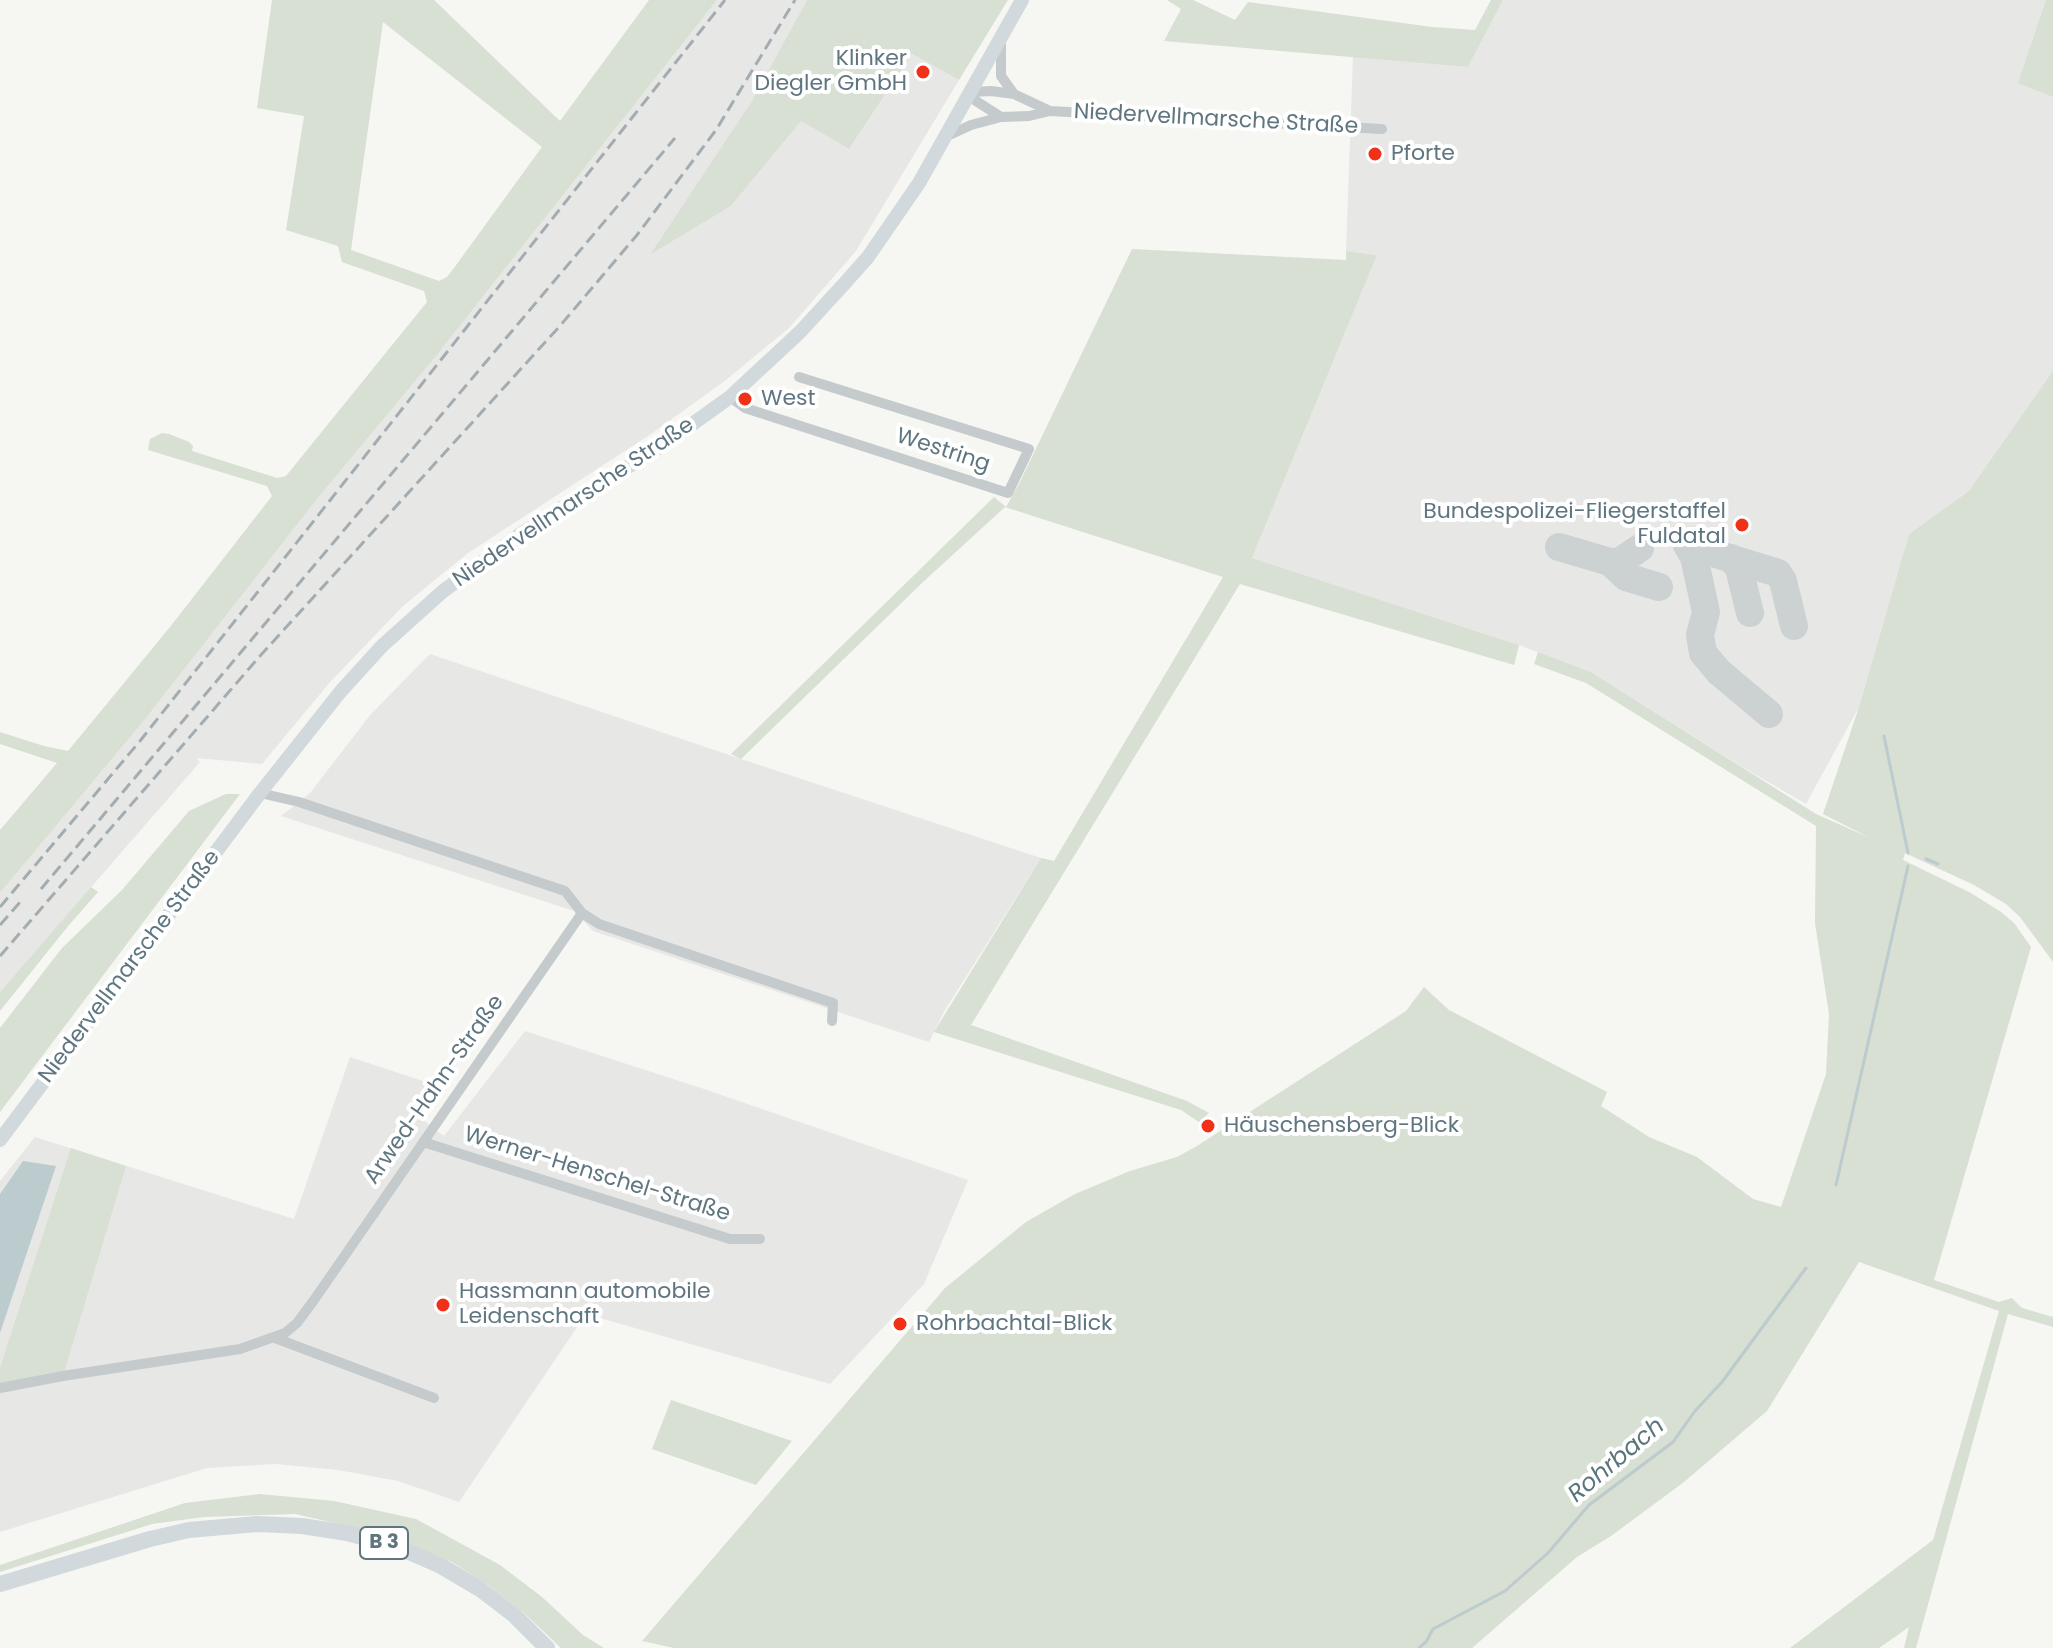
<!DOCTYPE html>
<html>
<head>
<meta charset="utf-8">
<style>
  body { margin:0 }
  canvas { display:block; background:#f6f6f2 }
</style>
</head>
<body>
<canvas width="2053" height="1648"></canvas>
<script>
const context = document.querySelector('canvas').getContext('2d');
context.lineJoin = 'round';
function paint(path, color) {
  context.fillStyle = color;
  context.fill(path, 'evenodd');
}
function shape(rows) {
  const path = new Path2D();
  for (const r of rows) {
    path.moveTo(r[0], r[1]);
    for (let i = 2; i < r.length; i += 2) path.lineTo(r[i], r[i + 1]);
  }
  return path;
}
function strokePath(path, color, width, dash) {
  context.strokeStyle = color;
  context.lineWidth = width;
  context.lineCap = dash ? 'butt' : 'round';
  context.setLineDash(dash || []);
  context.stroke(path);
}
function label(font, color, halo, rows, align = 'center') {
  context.font = font + ' Poppins,sans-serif';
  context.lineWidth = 8;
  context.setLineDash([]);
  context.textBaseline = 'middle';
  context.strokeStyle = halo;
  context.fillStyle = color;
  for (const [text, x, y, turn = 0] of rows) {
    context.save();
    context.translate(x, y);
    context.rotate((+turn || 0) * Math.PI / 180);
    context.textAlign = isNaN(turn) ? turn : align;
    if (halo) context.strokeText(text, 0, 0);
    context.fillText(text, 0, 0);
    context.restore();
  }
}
paint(shape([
  [717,0,807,0,750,104,652,254,731,206,801,121,849,149,912,54,959,80,856,251,789,328,726,380,651,434,468,553,403,606,331,681,262,764,196,758,200,762,0,992,0,893,146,718,317,499,436,356],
  [1503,0,2053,0,2053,372,1972,489,1909,534,1859,707,1806,804,1744,768,1591,672,1519,645,1252,558,1377,255,1346,251,1353,56,1468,67],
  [430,654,741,759,1041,858,945,1010,929,1042,593,931,574,911,281,816,310,793,371,714],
  [525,1031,704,1089,968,1180,924,1284,830,1384,586,1314,459,1502,398,1481,338,1470,275,1464,207,1468,0,1532,0,1181,35,1137,294,1219,350,1057,447,1089,423,1120,444,1136]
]), '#e7e8e6');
paint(shape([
  [272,0,434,0,560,121,649,0,717,0,436,356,317,499,146,718,0,893,0,830,57,763,0,744,0,732,44,746,68,751,170,627,272,496,267,486,148,450,150,439,162,433,169,434,189,442,193,446,192,451,277,478,286,476,427,302,424,291,342,262,338,246,286,230,304,116,257,108],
  [383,22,542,147,454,268,447,277,439,281,351,250],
  [807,0,1008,0,959,80,912,54,849,149,801,121,731,206,650,255,750,104],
  [1167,0,1193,0,1235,20,1248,2,1432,27,1475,30,1491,0,1503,0,1468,67,1164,41,1181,9],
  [2046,0,2053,0,2053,97,2018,83],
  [1132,249,1346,260,1346,251,1377,255,1252,558,1519,645,1514,665,1240,584,971,1025,1187,1101,1209,1113,1199,1122,1181,1110,934,1032,1041,858,1054,861,1223,577,1005,507,923,582,741,759,731,754,994,497,1006,507,1018,486],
  [2053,371,2053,962,2020,917,2006,904,1974,885,1905,853,1903,860,1971,893,2001,912,2014,923,2031,947,1934,1280,1999,1302,2012,1298,2022,1308,2053,1317,2053,1327,2008,1314,1916,1648,1904,1648,1909,1627,1879,1648,1790,1648,1933,1540,1999,1311,1859,1262,1767,1411,1684,1482,1611,1536,1577,1557,1472,1648,674,1648,642,1641,945,1288,1026,1222,1075,1194,1130,1171,1177,1157,1197,1146,1406,1011,1424,987,1449,1010,1607,1092,1601,1106,1649,1137,1697,1157,1753,1199,1781,1207,1826,1074,1829,1014,1815,923,1816,826,1586,683,1534,664,1538,652,1591,672,1816,814,1870,838,1823,814,1859,707,1909,534,1969,491],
  [226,794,240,794,0,1112,0,1028,62,948,122,890,189,811],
  [91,887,98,892,69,925,0,1011,0,992],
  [71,1148,126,1166,63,1376,0,1388,0,1368],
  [671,1400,792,1441,756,1485,652,1449],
  [260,1494,334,1501,416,1519,500,1565,542,1597,583,1635,604,1648,561,1648,522,1611,487,1584,450,1561,374,1532,295,1514,204,1517,152,1524,0,1572,0,1565,185,1503]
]), '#d8dfd3');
paint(shape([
  [23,1161,56,1166,0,1333,0,1194]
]), '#bccbce');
strokePath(shape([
  [1884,736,1908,853],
  [1926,859,1938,864],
  [1836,1185,1908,866],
  [1419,1648,1426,1642,1433,1629,1505,1591,1548,1553,1589,1505,1673,1442,1695,1411,1722,1382,1806,1268]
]), '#bccbce', 3);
strokePath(shape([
  [1687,545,1694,557,1706,612,1700,635,1703,653,1719,672,1769,714],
  [1687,545,1778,573,1783,581,1794,626],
  [1559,547,1610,562,1626,577,1659,587],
  [1731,558,1739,568,1750,613],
  [1610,562,1619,562,1640,548]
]), '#ccd1d1', 28);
strokePath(shape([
  [1001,40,1001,76,1014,94,1050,111],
  [971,92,991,91,1014,94],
  [971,92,976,101,1001,117],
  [945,137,971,125,1001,117,1029,116,1050,111,1382,129],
  [730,397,745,408,1008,493,1029,449,799,377],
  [582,913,599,924,833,1003,832,1021],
  [423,1142,730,1239,760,1239],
  [275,1338,434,1398],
  [0,1388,63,1376,240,1349,285,1333,297,1323,314,1300,582,913,565,891,299,802,260,793]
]), '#c5cacc', 10);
strokePath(shape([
  [0,1140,260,793,341,691,382,646,442,592,522,533,666,443,730,397,800,332,844,284,868,257,919,183,1022,0]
]), '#d2d9dc', 14);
strokePath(shape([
  [0,1584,150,1539,189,1530,257,1524,302,1526,347,1533,395,1546,441,1566,480,1589,514,1615,547,1648]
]), '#d2d9dc', 16);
strokePath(shape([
  [41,889,675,138],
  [0,907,140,741,725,0],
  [0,925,21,901],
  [0,956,260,656,559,327,637,235,716,130,795,0]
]), '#a3acb0', 3, [12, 6]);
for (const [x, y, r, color] of [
  [923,72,8,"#f13018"],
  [1375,154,8,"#f13018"],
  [745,399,8,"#f13018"],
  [1742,525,8,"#f13018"],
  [1208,1126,8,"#f13018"],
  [443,1305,8,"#f13018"],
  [900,1324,8,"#f13018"]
]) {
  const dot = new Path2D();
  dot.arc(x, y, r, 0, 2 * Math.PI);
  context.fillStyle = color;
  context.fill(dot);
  strokePath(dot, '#fff', 3);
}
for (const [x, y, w] of [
  [384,1543,48]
]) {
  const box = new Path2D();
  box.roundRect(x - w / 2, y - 16, w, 32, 6);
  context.fillStyle = '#fff';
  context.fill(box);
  strokePath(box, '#5f7680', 2);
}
label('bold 20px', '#5f7680', null, [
  ["B 3",384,1543]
]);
label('22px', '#5f7680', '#fff', [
  ["Klinker",907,59,"right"],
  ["Diegler GmbH",907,84,"right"],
  ["Pforte",1391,154],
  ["West",761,399],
  ["Bundespolizei-Fliegerstaffel",1726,512,"right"],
  ["Fuldatal",1726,537,"right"],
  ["Häuschensberg-Blick",1224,1126],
  ["Hassmann automobile",459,1292],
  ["Leidenschaft",459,1317],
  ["Rohrbachtal-Blick",916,1324]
], 'left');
label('22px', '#5f7680', '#fff', [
  ["Niedervellmarsche Straße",1216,120,3],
  ["Westring",943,451,18],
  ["Niedervellmarsche Straße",574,503,-34],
  ["Niedervellmarsche Straße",130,967,-53],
  ["Arwed-Hahn-Straße",435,1090,-55],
  ["Werner-Henschel-Straße",597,1175,17]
]);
label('italic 24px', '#5a767c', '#fff', [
  ["Rohrbach",1617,1461,-40]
]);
</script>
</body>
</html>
